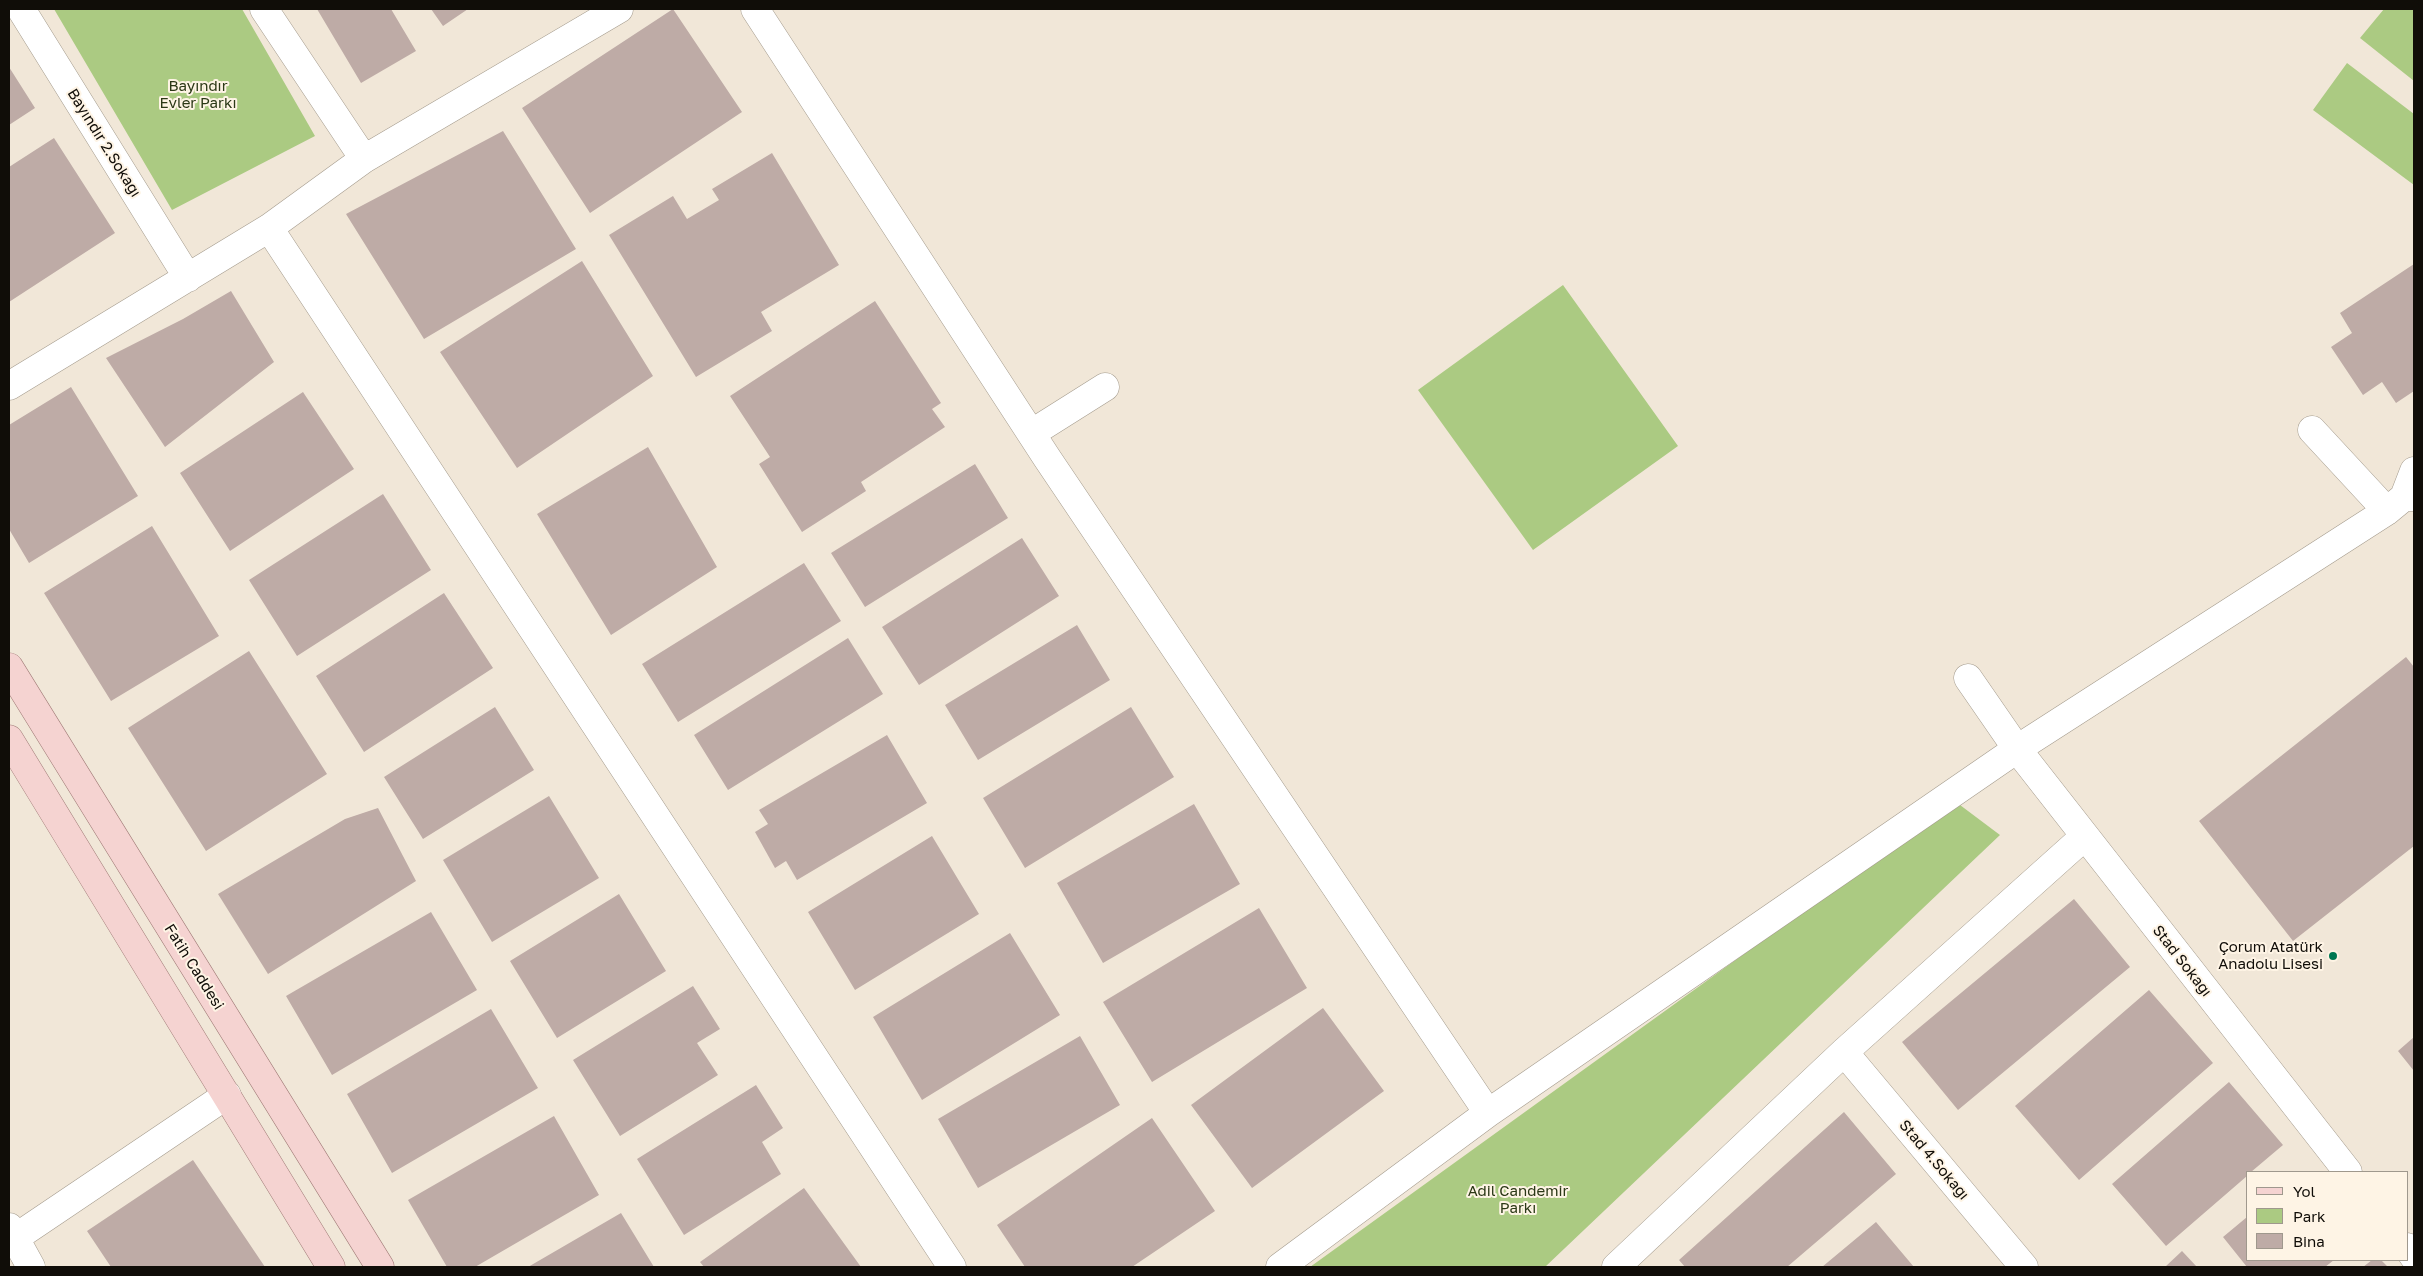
<!DOCTYPE html>
<html>
<head>
<meta charset="utf-8">
<style>
  body { margin:0 }
  #map { position:relative; width:2423px; height:1276px; overflow:hidden; background:#f1e7d8; font-family:"Golos Text",sans-serif }
  canvas { display:block }
  .frame { position:absolute; inset:0; border:10px solid #100d08; pointer-events:none }
  .legend { position:absolute; left:2246px; top:1171px; width:162px; height:90px; box-sizing:border-box; background:#fef4e5; border:1px solid #9f988d; margin:0; padding:6px 9px; list-style:none; font-size:15px; color:#100d08 }
  .legend li { display:flex; align-items:center; gap:10px; height:25px }
  .legend b { width:25px; border:1px solid #9f988d }
</style>
</head>
<body>
<div id="map">
<canvas width="2423" height="1276"></canvas>
<div class="frame"></div>
<ul class="legend">
<li><b style="height:6px;background:#f5d3d1"></b>Yol</li>
<li><b style="height:14px;background:#abca82"></b>Park</li>
<li><b style="height:14px;background:#beaba6"></b>Bina</li>
</ul>
</div>
<script>
const context = document.querySelector('canvas').getContext('2d');
context.lineJoin = 'round';
function paint(path, color) {
  context.fillStyle = color;
  context.fill(path, 'evenodd');
}
function shape(rows) {
  const path = new Path2D();
  for (const r of rows) {
    path.moveTo(r[0], r[1]);
    for (let i = 2; i < r.length; i += 2) path.lineTo(r[i], r[i + 1]);
  }
  return path;
}
function strokePath(path, color, width, dash) {
  context.strokeStyle = color;
  context.lineWidth = width;
  context.lineCap = dash ? 'butt' : 'round';
  context.setLineDash(dash || []);
  context.stroke(path);
}
function label(font, color, halo, rows, align = 'center') {
  context.font = font + ' "Golos Text",sans-serif';
  context.lineWidth = 4;
  context.setLineDash([]);
  context.textBaseline = 'middle';
  context.strokeStyle = halo;
  context.fillStyle = color;
  for (const [text, x, y, turn = 0] of rows) {
    context.save();
    context.translate(x, y);
    context.rotate((+turn || 0) * Math.PI / 180);
    context.textAlign = isNaN(turn) ? turn : align;
    if (halo) context.strokeText(text, 0, 0);
    context.fillText(text, 0, 0);
    context.restore();
  }
}
paint(shape([
  [54,9,242,9,315,136,172,210],
  [2384,9,2414,9,2414,81,2360,38],
  [2347,63,2414,114,2414,185,2313,110],
  [1563,285,1678,446,1533,550,1418,390],
  [1960,805,2000,835,1545,1267,1310,1267,1859,871]
]), '#abca82');
paint(shape([
  [317,9,391,9,416,51,361,83],
  [431,9,468,9,443,26],
  [673,9,742,112,590,213,522,108],
  [9,67,35,108,9,125],
  [503,131,576,249,424,339,346,214],
  [54,138,115,233,9,302,9,167],
  [772,153,839,265,761,312,772,331,696,377,609,235,673,196,687,219,719,200,712,189],
  [582,261,653,376,517,468,440,352],
  [2414,264,2414,391,2396,403,2382,382,2363,395,2331,347,2352,333,2340,313],
  [231,291,274,362,165,447,106,358,183,319],
  [875,301,941,403,932,409,945,427,861,482,866,491,802,532,759,464,770,457,730,396],
  [71,387,138,496,29,563,9,529,9,425],
  [303,392,354,469,230,551,180,473],
  [648,447,717,567,611,635,537,514],
  [975,464,1008,518,865,607,831,553],
  [383,494,431,570,297,656,249,580],
  [152,526,219,636,111,701,44,593],
  [1022,538,1059,596,919,685,882,627],
  [804,563,841,621,678,722,642,664],
  [444,593,493,668,364,752,316,676],
  [1077,625,1110,680,978,760,945,705],
  [848,638,883,694,728,790,694,735],
  [249,651,327,774,206,851,128,728],
  [2406,657,2414,667,2414,846,2293,941,2199,821],
  [495,707,534,770,423,839,384,777],
  [1131,707,1174,777,1025,868,983,798],
  [887,735,927,803,797,880,786,861,775,868,755,832,768,824,759,810],
  [549,796,599,878,492,942,443,860],
  [1194,804,1240,884,1103,963,1057,883],
  [378,808,416,881,268,974,218,894,345,819],
  [932,836,979,914,855,990,808,912],
  [619,894,666,971,557,1038,510,961],
  [2074,899,2130,967,1958,1110,1902,1042],
  [1259,908,1307,988,1152,1082,1103,1002],
  [431,912,477,990,332,1075,286,996],
  [1010,933,1060,1015,922,1100,873,1017],
  [693,986,720,1029,697,1043,718,1075,620,1136,573,1060],
  [2149,990,2213,1063,2079,1180,2015,1106],
  [1323,1008,1384,1091,1252,1188,1191,1105],
  [491,1009,538,1088,392,1173,347,1094],
  [1080,1036,1120,1105,978,1188,938,1119],
  [2414,1037,2414,1071,2398,1051],
  [2229,1082,2283,1145,2251,1172,2247,1172,2247,1176,2166,1246,2112,1184],
  [756,1085,783,1128,762,1142,781,1174,684,1235,637,1159],
  [1844,1112,1896,1174,1787,1267,1685,1267,1679,1260],
  [554,1116,599,1195,475,1267,447,1267,408,1200],
  [1152,1118,1215,1211,1132,1267,1025,1267,997,1225],
  [193,1160,265,1267,111,1267,87,1231],
  [804,1188,861,1267,704,1267,700,1262],
  [621,1213,654,1267,528,1267],
  [2247,1217,2247,1260,2334,1260,2325,1267,2247,1267,2223,1237],
  [1876,1222,1914,1267,1822,1267],
  [2182,1251,2197,1267,2165,1267],
  [2372,1260,2381,1260,2388,1267,2363,1267]
]), '#beaba6');
const minor = shape([
  [21,9,188,278],
  [264,9,364,159],
  [755,9,1047,458,1488,1113],
  [269,228,952,1267],
  [9,386,269,228,364,159,619,9],
  [2312,430,2387,511],
  [1032,433,1105,387],
  [2414,471,2404,497,2414,497],
  [1968,678,2017,749,2348,1172],
  [1844,1052,2024,1267],
  [9,1227,31,1267],
  [9,1242,227,1095],
  [2407,1247,2414,1257],
  [1280,1267,1488,1113,2017,749,2387,511,2404,497],
  [1616,1267,1844,1052,2085,836]
]);
const major = shape([
  [9,667,380,1267],
  [9,739,331,1267]
]);
strokePath(minor, '#a49b8d', 29);
strokePath(major, '#a07b77', 29);
strokePath(minor, '#fff', 28);
strokePath(major, '#f5d3d1', 28);
for (const [x, y, r, color] of [
  [2333,956,5,"#007752"]
]) {
  const dot = new Path2D();
  dot.arc(x, y, r, 0, 2 * Math.PI);
  context.fillStyle = color;
  context.fill(dot);
  strokePath(dot, '#fef4e5', 2);
}
label('15px', '#2b3816', '#fef4e5', [
  ["Bayındır",198,86],
  ["Evler Parkı",198,103],
  ["Adil Candemir",1518,1191],
  ["Parkı",1518,1208]
]);
label('15px', '#100d08', '#fef4e5', [
  ["Bayındır 2.Sokağı",104,143,58],
  ["Stad Sokağı",2182,961,52],
  ["Fatih Caddesi",194,967,58],
  ["Stad 4.Sokağı",1934,1160,50]
]);
label('15px', '#100d08', '#fef4e5', [
  ["Çorum Atatürk",2323,947],
  ["Anadolu Lisesi",2323,964]
], 'right');
</script>
</body>
</html>
